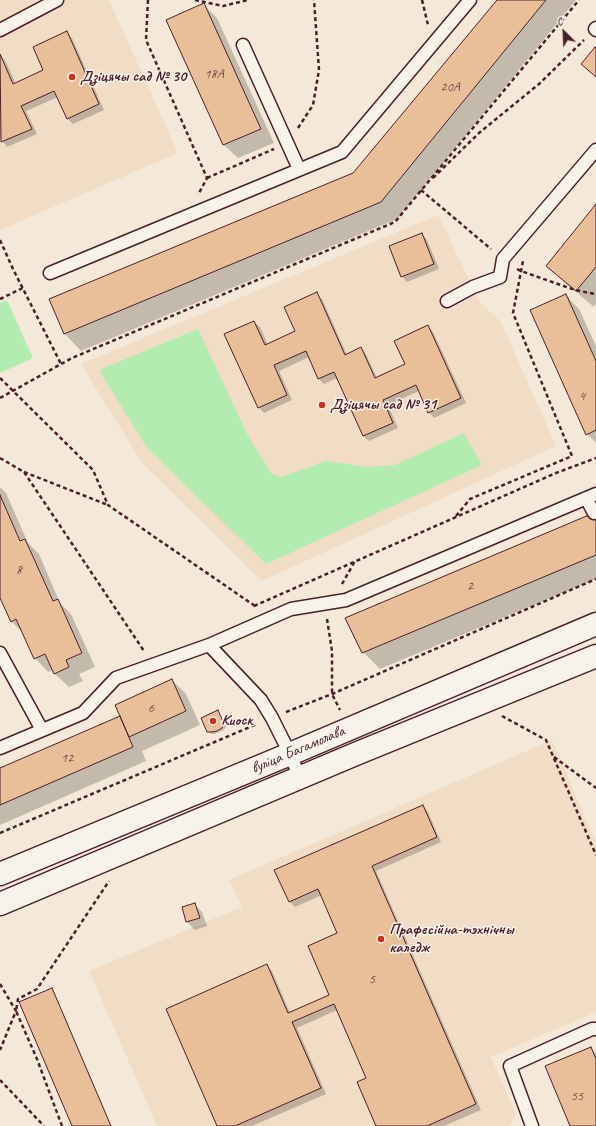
<!DOCTYPE html>
<html>
<head>
<meta charset="utf-8">
<style>
  body { margin:0 }
  #map { position:relative; width:596px; height:1126px; overflow:hidden; background:#f4e9d8; font-family:Caveat,sans-serif }
  canvas { display:block }
  .north { position:absolute; left:544px; top:12px; width:40px; height:40px; -webkit-text-stroke:3px #f7f3e8; paint-order:stroke; rotate:336deg; font-size:11px; font-weight:700; line-height:16px; text-align:center; color:#4a1f2b }
  .north::after { content:''; display:block; margin:auto; width:14px; height:18px; background:#4a1f2b; clip-path:polygon(50% 0,100% 100%,50% 72%,0 100%) }
</style>
</head>
<body>
<div id="map">
<canvas width="596" height="1126"></canvas>
<div class="north">С</div>
</div>
<script>
const context = document.querySelector('canvas').getContext('2d');
context.lineJoin = 'round';
function paint(path, color) {
  context.fillStyle = color;
  context.fill(path, 'evenodd');
}
function shape(rows) {
  const path = new Path2D();
  for (const r of rows) {
    path.moveTo(r[0], r[1]);
    for (let i = 2; i < r.length; i += 2) path.lineTo(r[i], r[i + 1]);
  }
  return path;
}
function strokePath(path, color, width, dash) {
  context.strokeStyle = color;
  context.lineWidth = width;
  context.lineCap = dash ? 'butt' : 'round';
  context.setLineDash(dash || []);
  context.stroke(path);
}
function label(font, color, halo, rows, align = 'center') {
  context.font = font + ' Caveat,sans-serif';
  context.lineWidth = 3;
  context.setLineDash([]);
  context.textBaseline = 'middle';
  context.strokeStyle = halo;
  context.fillStyle = color;
  for (const [text, x, y, turn = 0] of rows) {
    context.save();
    context.translate(x, y);
    context.rotate((+turn || 0) * Math.PI / 180);
    context.textAlign = isNaN(turn) ? turn : align;
    if (halo) context.strokeText(text, 0, 0);
    context.fillText(text, 0, 0);
    context.restore();
  }
}
paint(shape([
  [0,0,109,0,178,153,0,230],
  [438,215,480,302,501,322,556,446,262,581,142,463,81,364],
  [552,740,596,843,596,1012,491,1057,516,1114,510,1126,157,1126,89,971,242,907,229,880]
]), '#f1dcc5');
paint(shape([
  [7,300,33,358,0,373,0,303],
  [198,329,248,436,272,474,282,477,326,461,365,467,395,465,464,433,482,465,266,564,147,448,99,370]
]), '#b2ecb1');
paint(shape([
  [498,0,576,0,397,219,81,351,65,334,50,300,353,174],
  [204,5,217,18,274,143,238,158,224,145,168,21],
  [66,33,72,38,104,110,73,124,67,118,58,97,26,111,37,134,7,147,0,138,0,55,5,60,16,84,45,71],
  [596,205,596,304,594,307,564,282,547,265],
  [422,234,427,240,439,269,407,282,402,276],
  [316,294,322,299,347,355,361,348,366,354,377,378,406,365,428,327,433,332,466,403,434,418,429,412,419,391,388,405,398,428,369,441,363,436,337,378,324,384,319,379,309,357,279,371,292,400,264,413,259,407,254,322,260,327,268,345,297,332],
  [565,295,579,309,596,346,596,443,587,434],
  [0,487,6,493,28,543,39,554,60,603,71,614,95,667,79,674,83,681,69,687,55,674,53,670,48,672,35,658,24,634,11,621,0,595],
  [596,514,596,579,380,669,363,652],
  [172,680,186,694,200,725,142,751,146,761,0,825,0,769,121,716],
  [218,711,226,727,224,730,215,734,211,734,208,731],
  [423,806,428,812,441,842,376,871,481,1110,444,1126,377,1126,367,1079,337,1010,297,1028,326,1094,252,1126,218,1126,266,966,272,971,290,1013,330,995,338,933,322,895,295,907,290,902],
  [194,904,202,912,207,926,195,930,187,922],
  [52,989,54,992,111,1126,73,1126],
  [591,1048,596,1053,596,1126,571,1126]
]), '#0003');
const building = shape([
  [497,0,546,0,381,202,64,334,49,299,353,173,497,0],
  [204,3,261,129,223,145,166,20,204,3],
  [67,31,99,104,67,119,54,91,21,106,32,129,1,142,0,54,13,84,43,70,33,47,67,31],
  [595,47,596,48,596,77,581,64,595,47],
  [596,204,596,267,576,291,546,266,596,204],
  [422,233,434,264,401,277,389,246,422,233],
  [317,292,345,355,361,347,375,378,405,364,394,341,428,325,461,398,428,413,416,385,383,400,393,423,363,436,334,372,318,379,306,351,274,365,287,395,258,408,224,334,254,321,265,345,295,331,284,307,317,292],
  [566,294,596,361,596,430,586,435,530,310,566,294],
  [0,495,20,541,25,539,53,601,58,599,82,653,66,660,69,667,54,674,45,654,34,659,16,619,11,622,0,598,0,495],
  [596,512,596,555,362,653,345,618,596,512],
  [172,679,186,711,129,737,115,705,172,679],
  [218,710,224,724,222,728,217,731,212,732,207,732,201,718,218,710],
  [120,716,133,747,0,805,0,768,120,716],
  [423,805,437,837,372,866,476,1104,427,1126,376,1126,357,1082,366,1078,334,1004,292,1022,321,1088,235,1126,217,1126,166,1009,267,964,288,1013,329,995,308,946,337,933,318,889,289,902,274,870,423,805],
  [195,903,200,918,186,922,182,907,195,903],
  [52,988,111,1126,72,1126,19,1002,52,988],
  [591,1047,596,1059,596,1126,570,1126,545,1066,591,1047]
]);
paint(building, '#e9bf99');
strokePath(building, '#4a1f2b', 1);
const service = shape([
  [596,28,595,29,596,30],
  [0,30,57,0],
  [243,45,299,169],
  [50,273,342,152,470,0],
  [447,301,473,287,500,277,503,259,596,150],
  [586,498,594,513],
  [209,645,261,700,272,718,290,754,300,778],
  [0,653,42,730],
  [0,748,83,713,116,678,209,645,291,609,346,600,596,494],
  [532,1126,510,1066,592,1029,596,1029]
]);
const secondary = shape([
  [0,874,290,754,596,624],
  [0,904,358,753,596,656]
]);
strokePath(service, '#4a1f2b', 15);
strokePath(secondary, '#4a1f2b', 25);
strokePath(shape([
  [148,0,146,40,207,178,198,195],
  [195,0,223,6,248,0],
  [422,0,428,25],
  [298,128,313,105,319,70,314,0],
  [207,178,274,149],
  [433,178,479,133,539,84,584,40],
  [421,190,491,249],
  [0,240,13,269,61,364],
  [517,269,521,271,575,290,595,294,596,293],
  [0,299,23,288],
  [0,378,93,470,108,505,255,606],
  [0,398,72,358,395,222,579,0],
  [0,458,24,472,144,651],
  [24,472,108,505],
  [456,516,470,499,572,456,513,313,523,261],
  [342,584,355,561],
  [254,606,556,473,596,458],
  [327,619,332,651,332,694,340,710],
  [286,712,332,694,596,579],
  [502,716,546,740,596,855],
  [554,757,596,788],
  [0,833,257,724],
  [0,984,16,1011,0,1050],
  [0,1080,44,1126],
  [62,1126,37,1059,16,1011,18,999,37,989,109,881]
]), '#4a1f2b', 2.5, [4, 3]);
strokePath(service, '#f7f3e8', 12);
strokePath(secondary, '#f7f3e8', 22);
for (const [x, y, r, color] of [
  [72,77,4,"#c8321e"],
  [322,405,4,"#c8321e"],
  [213,721,4,"#c8321e"],
  [381,939,4,"#c8321e"]
]) {
  const dot = new Path2D();
  dot.arc(x, y, r, 0, 2 * Math.PI);
  context.fillStyle = color;
  context.fill(dot);
  strokePath(dot, '#f7f3e8', 1.5);
}
label('14px', '#724746', null, [
  ["18А",214,74],
  ["20А",450,87],
  ["4",582,396],
  ["8",19,570],
  ["2",470,586],
  ["6",151,708],
  ["12",67,758],
  ["5",372,979],
  ["55",577,1096]
]);
label('bold 16px', '#4a1f2b', '#f7f3e8', [
  ["Дзіцячы сад № 30",80,77],
  ["Дзіцячы сад № 31",330,405],
  ["Киоск",221,721],
  ["Прафесійна-тэхнічны",389,930],
  ["каледж",389,948]
], 'left');
label('16px', '#4a1f2b', '#f7f3e8', [
  ["вуліца Багамолава",298,750,-23]
]);
</script>
</body>
</html>
